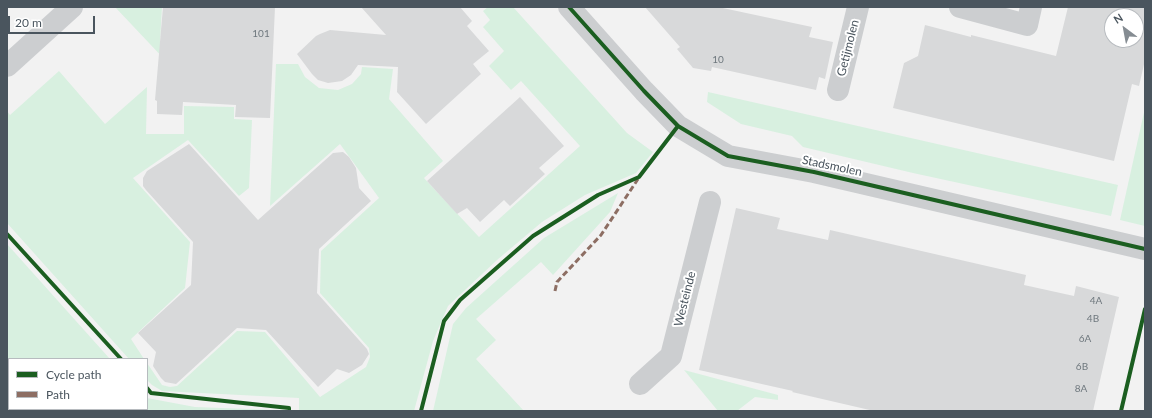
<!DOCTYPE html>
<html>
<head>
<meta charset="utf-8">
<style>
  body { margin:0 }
  #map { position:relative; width:1152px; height:418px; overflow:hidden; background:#f2f2f2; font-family:Lato,sans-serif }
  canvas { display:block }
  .frame { position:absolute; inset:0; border:8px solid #4a555e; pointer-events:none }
  .legend { position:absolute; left:8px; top:358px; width:140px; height:52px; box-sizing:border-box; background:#fff; border:1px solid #b7bbbf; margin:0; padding:5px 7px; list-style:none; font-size:12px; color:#4a555e }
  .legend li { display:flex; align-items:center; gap:8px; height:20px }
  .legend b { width:20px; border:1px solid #b7bbbf }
  .north { position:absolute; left:1104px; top:8px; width:40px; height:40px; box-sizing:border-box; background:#fff; border:1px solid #b7bbbf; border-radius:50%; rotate:328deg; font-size:11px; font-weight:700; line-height:16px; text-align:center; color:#4a555e }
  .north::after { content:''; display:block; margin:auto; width:14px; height:18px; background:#858c92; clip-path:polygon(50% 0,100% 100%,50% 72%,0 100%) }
  .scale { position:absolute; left:8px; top:16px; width:87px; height:18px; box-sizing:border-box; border:2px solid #4a555e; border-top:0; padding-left:5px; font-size:12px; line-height:14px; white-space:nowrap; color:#4a555e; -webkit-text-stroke:3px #fff; paint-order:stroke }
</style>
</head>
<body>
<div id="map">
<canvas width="1152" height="418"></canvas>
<div class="frame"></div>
<ul class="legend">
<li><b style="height:5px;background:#1b5e20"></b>Cycle path</li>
<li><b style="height:5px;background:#8d6e63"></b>Path</li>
</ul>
<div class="north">N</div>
<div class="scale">20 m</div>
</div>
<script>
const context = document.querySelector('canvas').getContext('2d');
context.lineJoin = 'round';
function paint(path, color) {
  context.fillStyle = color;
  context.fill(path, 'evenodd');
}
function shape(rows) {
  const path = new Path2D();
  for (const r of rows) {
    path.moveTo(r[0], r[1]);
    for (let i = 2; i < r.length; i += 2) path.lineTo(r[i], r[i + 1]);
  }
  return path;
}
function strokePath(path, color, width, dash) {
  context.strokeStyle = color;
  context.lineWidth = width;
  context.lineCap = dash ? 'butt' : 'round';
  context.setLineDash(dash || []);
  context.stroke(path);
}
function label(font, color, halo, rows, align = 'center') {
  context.font = font + ' Lato,sans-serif';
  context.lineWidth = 4;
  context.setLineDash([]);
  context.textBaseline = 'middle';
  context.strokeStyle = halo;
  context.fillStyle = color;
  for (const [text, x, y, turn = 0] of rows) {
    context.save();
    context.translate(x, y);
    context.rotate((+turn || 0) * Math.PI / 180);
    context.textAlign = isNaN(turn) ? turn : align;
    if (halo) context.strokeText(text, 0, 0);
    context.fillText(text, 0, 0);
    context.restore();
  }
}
paint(shape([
  [115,7,162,7,160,42,166,61],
  [488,7,513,7,627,133,653,152,636,173,585,195,542,222,497,260,448,306,433,341,414,411,299,411,299,398,162,391,152,385,147,380,147,363,162,385,170,387,177,386,237,331,265,332,320,397,366,367,370,357,369,348,320,293,321,251,379,198,340,144,270,206,276,64,298,64,305,77,319,88,338,90,352,84,361,74,362,67,393,69,389,99,443,161,424,178,479,237,580,146,521,81,511,90,489,66,504,51,483,27,490,20,483,11],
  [59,71,105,124,147,87,146,134,184,134,184,106,234,107,234,119,252,120,249,188,239,196,188,140,133,178,190,242,185,288,131,339,144,359,129,359,7,223,7,111,10,115],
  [708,92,1118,185,1111,216,913,173,803,147,792,136,741,124,707,102],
  [1145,108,1145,226,1120,220],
  [618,193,610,212,553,275,541,262,476,319,496,340,476,359,524,411,433,411,453,324,466,308,544,238],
  [7,244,110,359,9,359,9,409,147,409,147,398,195,407,273,410,274,411,7,411],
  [684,370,778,395,778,400,755,397,737,411,718,411]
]), '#d8f0e0');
paint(shape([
  [163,7,275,7,270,118,235,117,236,105,183,102,182,115,157,114,157,101,155,100],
  [361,7,460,7,472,21,467,26,489,51,473,64,481,74,426,124,397,92,398,67,358,65,351,75,342,81,328,83,318,80,312,74,297,54,316,36,320,34,330,30,386,35],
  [645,7,718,7,812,27,809,37,833,42,825,79,819,77,816,90,712,67,711,71,693,68,677,49,680,47],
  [1068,7,1145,7,1145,60,1139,86,1132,84,1114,161,893,108,904,63,918,56,925,25,971,37,971,35,1056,56],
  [1112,16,1136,16,1136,40,1112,40],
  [520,97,564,146,539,168,545,174,510,206,504,200,480,222,467,208,457,214,427,181],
  [189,144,258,220,333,153,343,152,349,157,356,168,359,188,371,201,319,249,317,293,367,349,369,354,362,365,349,373,337,369,318,387,266,330,237,328,176,384,165,382,161,378,153,366,156,352,138,333,191,285,193,242,146,190,143,186,143,178,147,171],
  [736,208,780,218,777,229,828,240,830,230,1026,275,1024,285,1074,296,1076,286,1119,297,1093,411,874,411,792,392,793,391,699,370]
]), '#d8d9da');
strokePath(shape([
  [569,7,644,91,678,126,728,156,814,172,1145,249],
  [960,7,1027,25,1031,7],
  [7,66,72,7],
  [838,90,858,7],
  [640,384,671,356,710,202]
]), '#ccced0', 22);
strokePath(shape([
  [555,291,557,282,601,235,638,179]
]), '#8d6e63', 3, [6, 3]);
strokePath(shape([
  [569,7,644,91,678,126,728,156,814,172,1145,249],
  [7,234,121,359],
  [147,388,151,393,289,408,289,411],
  [421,411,444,321,460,300,533,236,598,195,639,177,678,126],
  [1121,411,1145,309]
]), '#1b5e20', 4);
label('10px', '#6f787e', null, [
  ["101",261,34],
  ["10",718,60],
  ["4A",1096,301],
  ["4B",1093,319],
  ["6A",1085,339],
  ["6B",1082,367],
  ["8A",1081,389]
]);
label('12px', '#4a555e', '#fff', [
  ["Getijmolen",848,48,-76],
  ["Stadsmolen",832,166,12],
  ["Westeinde",685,299,-76]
]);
</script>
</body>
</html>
